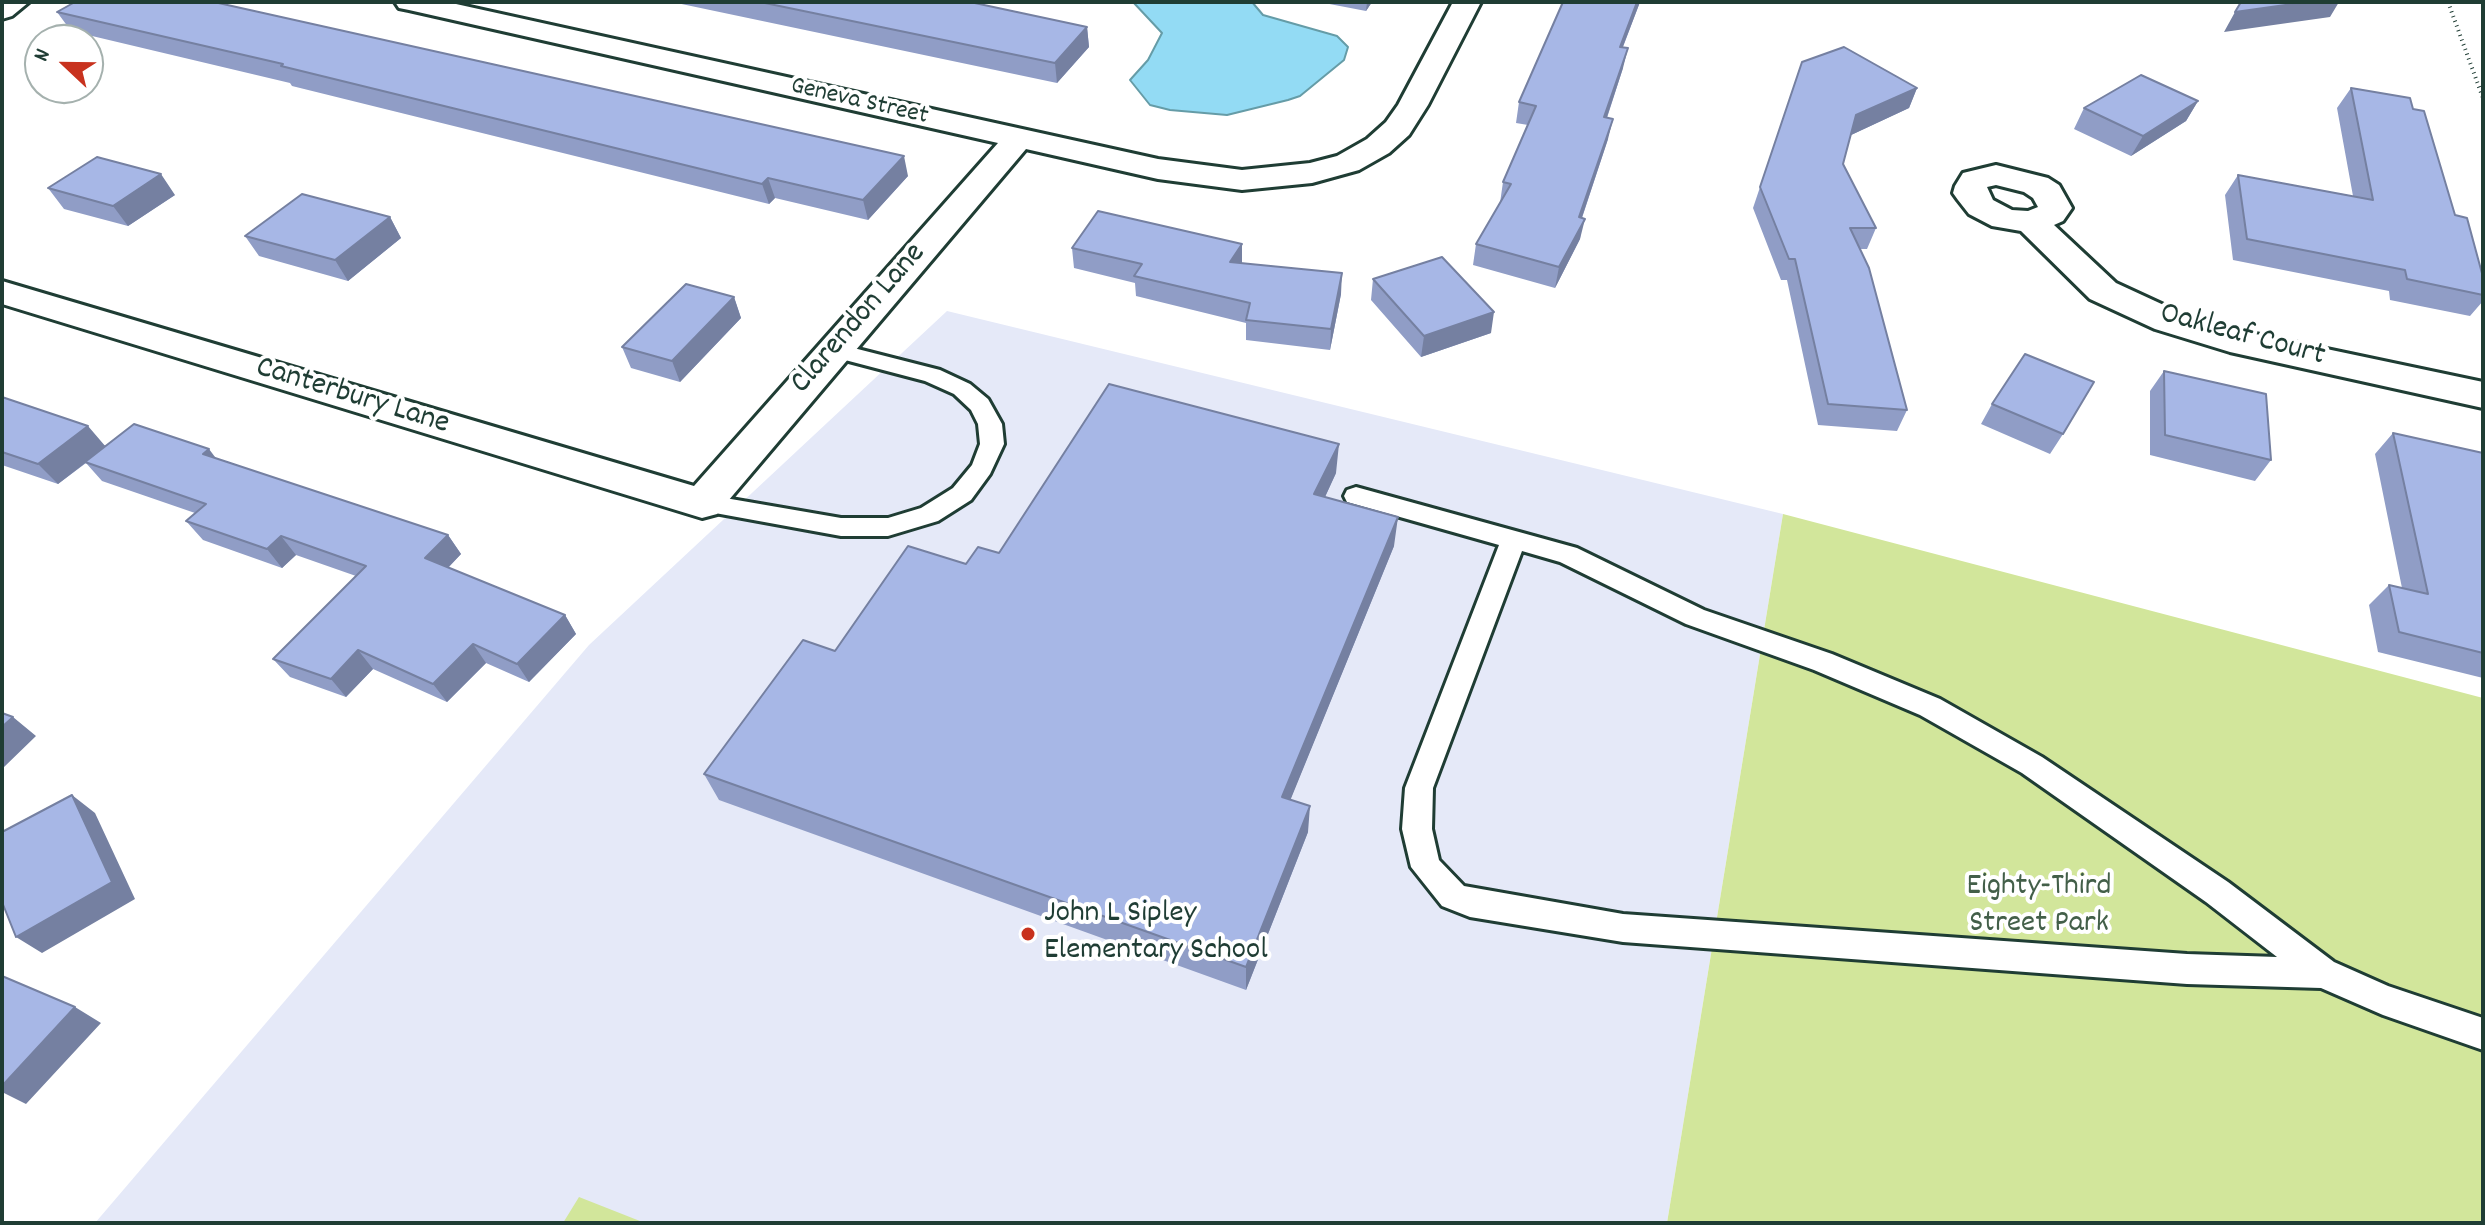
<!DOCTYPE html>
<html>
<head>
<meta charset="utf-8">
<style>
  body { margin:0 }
  #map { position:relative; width:2485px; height:1225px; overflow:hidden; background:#fff; font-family:Dekko,sans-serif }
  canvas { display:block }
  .frame { position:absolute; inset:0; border:4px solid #1f3d34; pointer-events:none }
  .north { position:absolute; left:24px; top:24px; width:80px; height:80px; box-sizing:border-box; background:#fff; border:2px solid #a5b1ae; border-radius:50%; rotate:292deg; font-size:22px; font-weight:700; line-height:32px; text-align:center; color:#1f3d34 }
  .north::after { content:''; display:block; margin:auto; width:28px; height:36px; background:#c8321e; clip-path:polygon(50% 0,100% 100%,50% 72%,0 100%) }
</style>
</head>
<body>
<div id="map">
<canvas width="2485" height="1225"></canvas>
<div class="frame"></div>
<div class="north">N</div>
</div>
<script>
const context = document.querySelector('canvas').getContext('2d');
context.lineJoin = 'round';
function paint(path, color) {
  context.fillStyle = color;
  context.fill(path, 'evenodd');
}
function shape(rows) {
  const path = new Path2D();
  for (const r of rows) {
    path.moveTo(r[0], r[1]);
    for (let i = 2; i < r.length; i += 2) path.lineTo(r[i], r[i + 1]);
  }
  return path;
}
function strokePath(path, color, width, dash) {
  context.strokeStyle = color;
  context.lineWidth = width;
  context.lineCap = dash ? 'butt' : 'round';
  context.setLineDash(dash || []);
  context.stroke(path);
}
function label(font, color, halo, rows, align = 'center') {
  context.font = font + ' Dekko,sans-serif';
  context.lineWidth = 8;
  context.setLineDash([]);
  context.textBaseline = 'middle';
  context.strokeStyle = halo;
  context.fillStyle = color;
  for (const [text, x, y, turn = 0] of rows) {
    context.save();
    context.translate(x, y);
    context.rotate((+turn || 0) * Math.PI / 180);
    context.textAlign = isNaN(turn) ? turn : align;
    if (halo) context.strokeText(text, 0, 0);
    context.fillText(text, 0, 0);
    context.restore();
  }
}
paint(shape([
  [947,311,1783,514,1667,1223,95,1223,589,645]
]), '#e5e9f8');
paint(shape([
  [1783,514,2483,698,2483,1223,1667,1223],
  [579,1197,645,1223,563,1223]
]), '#d2e69b');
const water = shape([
  [1133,2,1252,2,1263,15,1337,36,1348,47,1344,60,1300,96,1288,100,1227,115,1170,110,1150,105,1130,80,1148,60,1162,33,1133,2]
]);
paint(water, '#93dbf4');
strokePath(water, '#659ca7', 2);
const lane = shape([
  [834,343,940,370,970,384,988,399,1002,424,1004,444,990,474,971,500,938,521,888,536,841,536,693,509,690,503,693,497,702,494,841,518,888,518,921,508,953,488,972,465,980,444,978,424,971,410,954,394,925,381,826,355,823,350,826,345,834,343],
  [1356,487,1577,548,1704,610,1832,654,1940,699,2042,757,2228,882,2334,962,2388,986,2483,1018,2483,1050,2383,1015,2321,988,2187,984,1623,942,1470,917,1442,906,1411,867,1402,829,1405,788,1499,545,1347,502,1344,496,1347,490,1356,487],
  [1522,551,1560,562,1686,624,1814,670,1920,715,2022,773,2206,902,2277,957,2187,954,1623,914,1464,886,1439,860,1432,829,1433,788,1522,551]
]);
const street = shape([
  [2,2,29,2,12,16,2,19,2,2],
  [395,2,447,2,1158,159,1242,170,1310,163,1337,156,1367,139,1386,122,1398,105,1453,2,1481,2,1428,105,1409,135,1389,153,1359,170,1312,183,1242,190,1158,179,1026,149,717,514,702,518,2,304,2,281,694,486,998,143,409,10,399,8,395,2],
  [1996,165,2048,178,2059,185,2072,208,2063,221,2054,225,2116,283,2181,313,2246,332,2483,382,2483,408,2230,352,2155,329,2090,299,2021,231,1992,226,1969,214,1958,200,1953,193,1955,186,1963,173,1996,165],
  [1996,185,2024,192,2033,198,2038,207,2028,211,2012,210,1993,200,1987,187,1996,185]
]);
strokePath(lane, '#1f3d34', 6);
strokePath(street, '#1f3d34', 6);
strokePath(shape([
  [2448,2,2483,98]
]), '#1f3d34', 4, [1, 4]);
paint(lane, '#fff');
paint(street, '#fff');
paint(shape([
  [672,2,970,2,1087,27,1089,47,1057,83],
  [1319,2,1372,2,1366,11],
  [1563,2,1640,2,1623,47,1623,68,1607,118,1608,139,1582,218,1580,239,1555,288,1473,265,1476,244,1500,203,1503,182,1528,125,1516,123,1519,102],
  [57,12,908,176,868,220,775,198,769,204,292,86,290,83,71,31],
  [1802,62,1917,88,1909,108,1851,135,1843,164,1876,228,1867,249,1860,249,1907,410,1897,431,1818,425,1787,280,1781,280,1753,208],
  [2351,88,2413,109,2455,215,2483,277,2483,301,2470,316,2390,300,2389,291,2233,260,2225,195,2238,175,2353,196,2337,108],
  [2198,101,2186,121,2131,156,2074,129,2084,108],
  [48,188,175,195,128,226,64,209],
  [390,217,401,238,348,281,259,256,245,236],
  [1072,248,1242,263,1341,294,1330,350,1246,340,1246,323,1136,296,1135,283,1074,268],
  [1373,279,1491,333,1421,357,1371,300],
  [734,297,741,318,680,382,631,368,622,347],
  [2164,371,2271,460,2255,481,2150,455,2150,391],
  [2,397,106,446,215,458,448,535,461,554,448,568,565,615,576,634,529,682,486,663,447,702,373,669,346,697,290,677,273,659,356,576,296,555,282,568,203,540,186,521,195,513,102,481,86,463,58,484,2,465],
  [1992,404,2063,434,2050,454,1981,424],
  [2393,433,2483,453,2483,678,2378,652,2369,605,2389,585,2402,588,2375,454],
  [1336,473,1325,497,1394,546,1290,800,1308,832,1246,990,719,800,704,774,835,651,966,564,999,553]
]), '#909dc6');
paint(shape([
  [1367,2,1372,2,1366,11],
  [1637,2,1640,2,1615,67,1620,47],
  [2307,2,2339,2,2330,17,2224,32,2235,12],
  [1087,27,1089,47,1057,83,1055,63],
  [1628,48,1623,68,1600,138,1604,117],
  [1917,88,1909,108,1849,136,1856,115],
  [2198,101,2186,121,2131,156,2143,136],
  [1613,119,1608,139,1575,238,1579,217],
  [904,156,908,176,868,220,863,200],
  [161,174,175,195,128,226,113,206],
  [768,178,775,198,769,204,762,184],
  [390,217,401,238,348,281,335,260],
  [1585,219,1580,239,1555,288,1559,267],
  [1242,244,1242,264,1230,262],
  [1342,273,1341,294,1330,350,1331,329],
  [734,297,741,318,680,382,672,361],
  [1494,312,1491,333,1421,357,1424,336],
  [88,426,106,447,58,484,38,464],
  [1339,444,1336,473,1313,523,1314,494],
  [209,449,224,469,203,454],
  [1398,517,1394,546,1281,823,1282,797],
  [448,535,461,554,439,577,425,558],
  [281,536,296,555,282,568,267,549],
  [565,615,576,634,529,682,517,664],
  [473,644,486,663,447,702,433,684],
  [358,650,373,669,346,697,331,679],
  [13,717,36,736,2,769,2,727],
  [72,795,95,813,135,899,42,953,16,937],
  [1310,806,1308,832,1246,990,1246,967],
  [75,1007,101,1023,26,1104,2,1092,2,1086]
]), '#7580a1');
const building = shape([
  [75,2,214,2,904,156,863,200,768,178,762,184,281,66,283,64,57,12,75,2],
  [760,2,970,2,1087,27,1055,63,760,2],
  [1563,2,1637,2,1620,47,1628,48,1604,117,1613,119,1579,217,1585,219,1559,267,1476,244,1511,184,1503,182,1536,106,1519,102,1563,2],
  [2241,2,2307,2,2235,12,2241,2],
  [1844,47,1917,88,1856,115,1843,164,1876,228,1850,228,1869,268,1907,410,1828,404,1795,259,1789,259,1760,187,1802,62,1844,47],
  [2141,75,2198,101,2143,136,2084,108,2141,75],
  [2351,88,2410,98,2413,109,2424,111,2455,215,2467,218,2483,277,2483,295,2407,279,2405,270,2247,239,2238,175,2373,200,2351,88],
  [97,157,161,174,113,206,48,188,97,157],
  [302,194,390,217,335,260,245,236,302,194],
  [1098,211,1242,244,1230,262,1342,273,1331,329,1246,320,1250,303,1134,276,1142,264,1072,248,1098,211],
  [1442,257,1494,312,1424,336,1373,279,1442,257],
  [686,284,734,297,672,361,622,347,686,284],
  [2025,354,2094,382,2063,434,1992,404,2025,354],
  [2164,371,2266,394,2271,460,2165,435,2164,371],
  [1109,384,1339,444,1314,494,1398,517,1282,797,1310,806,1246,967,704,774,803,640,835,651,908,546,966,564,978,547,999,553,1109,384],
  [2,397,88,426,38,464,2,452,2,397],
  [134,424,209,449,203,454,448,535,425,558,565,615,517,664,473,644,433,684,358,650,331,679,273,659,366,566,281,536,267,549,186,521,206,504,85,462,134,424],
  [2393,433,2483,453,2483,653,2399,632,2389,585,2428,594,2393,433],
  [2,713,13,717,2,727,2,713],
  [72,795,112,882,16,937,2,902,2,832,72,795],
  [2,976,75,1007,2,1086,2,976]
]);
paint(building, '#a7b7e6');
strokePath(building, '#7580a1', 2);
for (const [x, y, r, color] of [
  [1028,934,8,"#c8321e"]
]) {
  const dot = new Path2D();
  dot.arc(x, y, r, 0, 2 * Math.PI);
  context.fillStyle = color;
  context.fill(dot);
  strokePath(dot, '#fff', 3);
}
label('26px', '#1f3d34', '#fff', [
  ["Geneva Street",859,103,13]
]);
label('32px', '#1f3d34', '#fff', [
  ["Clarendon Lane",860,320,-49],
  ["Oakleaf Court",2242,337,15],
  ["Canterbury Lane",352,398,17]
]);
label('32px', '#435f49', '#fff', [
  ["Eighty-Third",2039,889],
  ["Street Park",2039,926]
]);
label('32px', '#1f3d34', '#fff', [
  ["John L Sipley",1044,916],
  ["Elementary School",1044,953]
], 'left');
</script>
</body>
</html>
